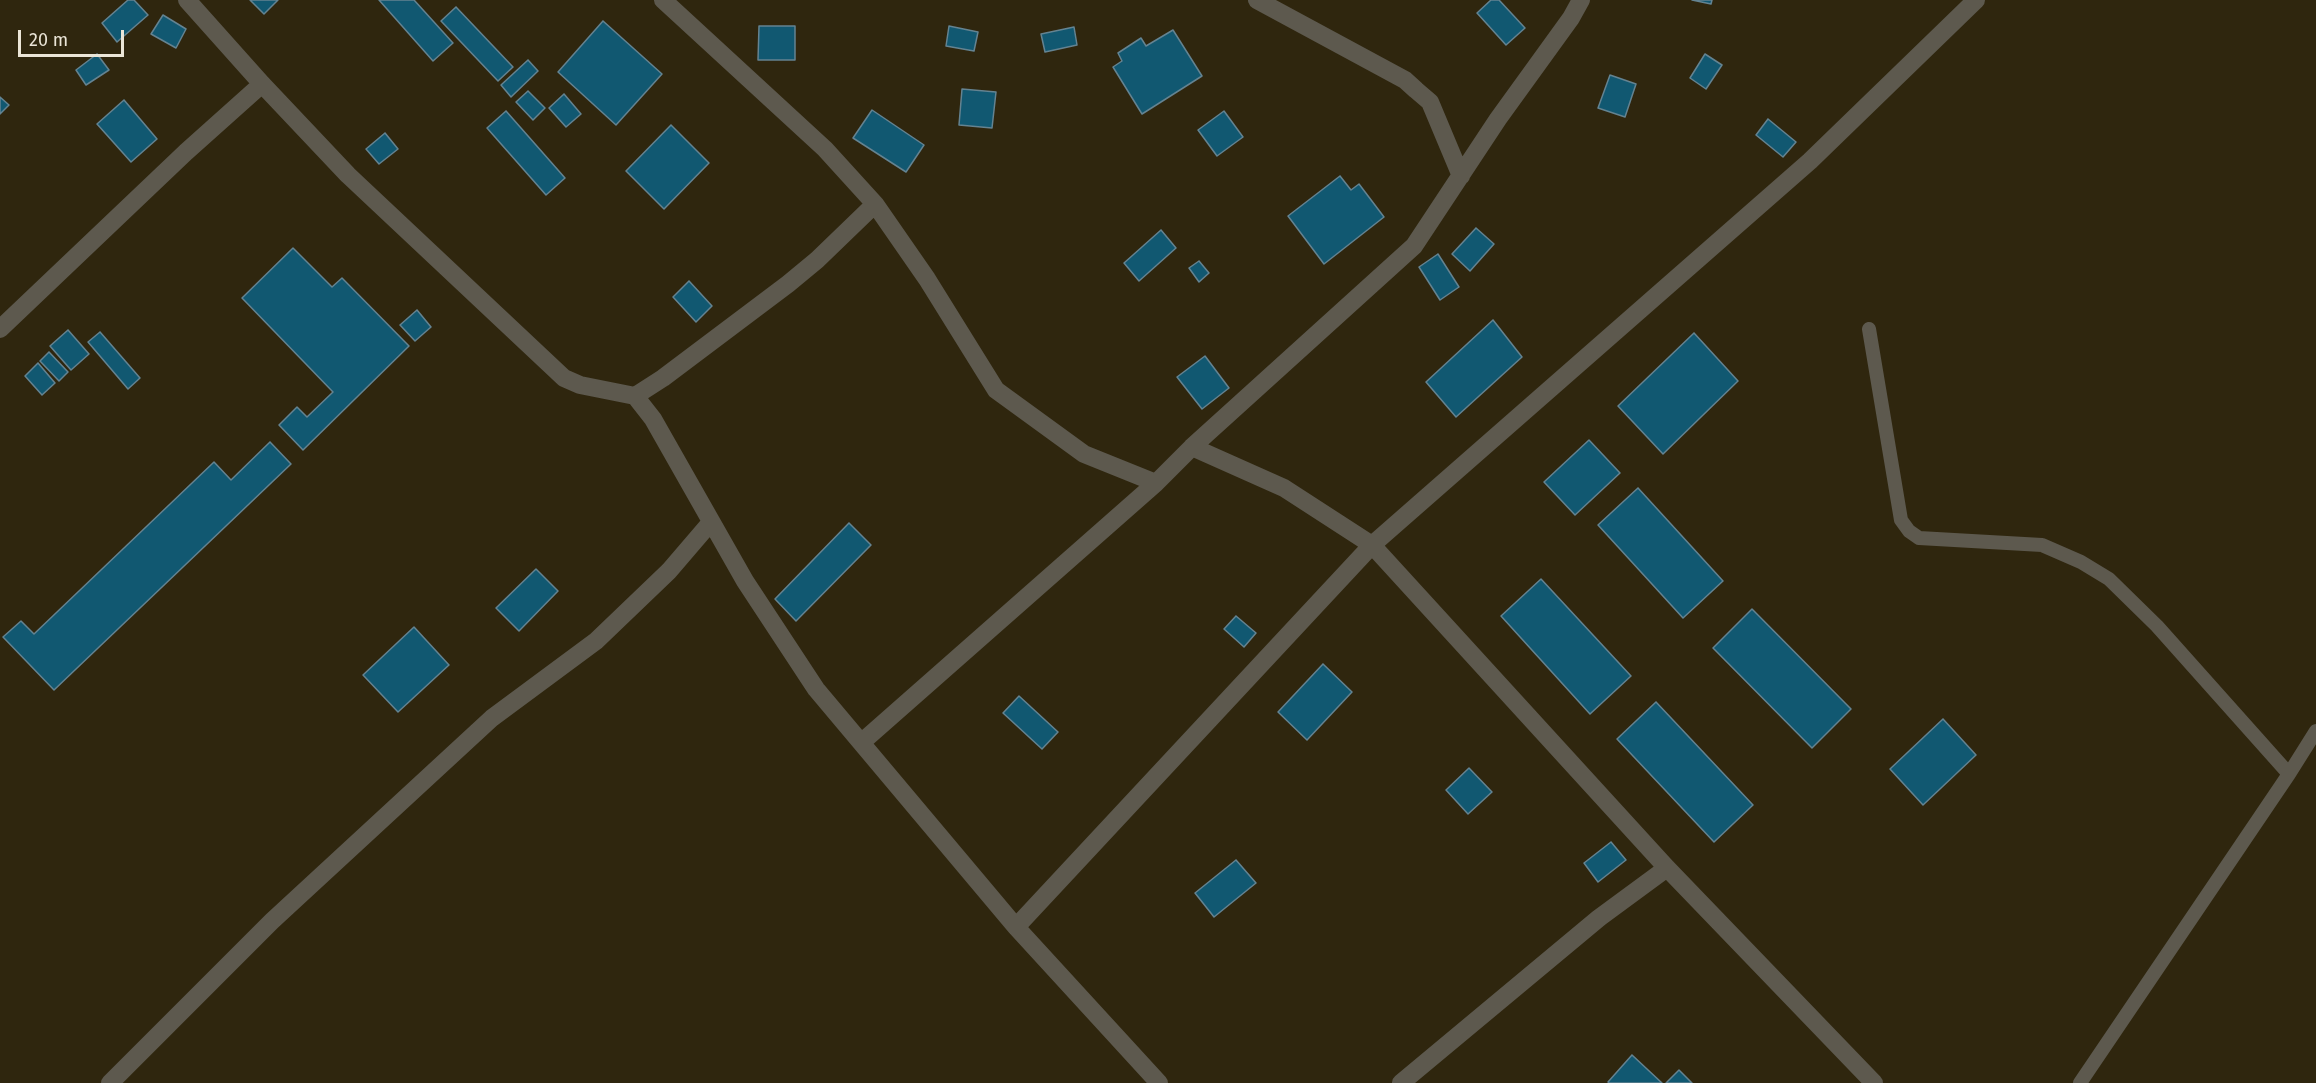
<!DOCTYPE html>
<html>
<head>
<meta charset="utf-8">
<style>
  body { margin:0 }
  #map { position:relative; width:2316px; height:1083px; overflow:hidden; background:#2f260e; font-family:"Fira Sans",sans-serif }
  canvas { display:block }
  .scale { position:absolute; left:18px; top:30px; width:106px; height:27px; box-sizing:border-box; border:3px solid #ebe5d7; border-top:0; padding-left:8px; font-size:18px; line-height:21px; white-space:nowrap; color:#ebe5d7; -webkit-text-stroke:4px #2f260e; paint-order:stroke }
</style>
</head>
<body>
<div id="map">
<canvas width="2316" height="1083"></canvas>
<div class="scale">20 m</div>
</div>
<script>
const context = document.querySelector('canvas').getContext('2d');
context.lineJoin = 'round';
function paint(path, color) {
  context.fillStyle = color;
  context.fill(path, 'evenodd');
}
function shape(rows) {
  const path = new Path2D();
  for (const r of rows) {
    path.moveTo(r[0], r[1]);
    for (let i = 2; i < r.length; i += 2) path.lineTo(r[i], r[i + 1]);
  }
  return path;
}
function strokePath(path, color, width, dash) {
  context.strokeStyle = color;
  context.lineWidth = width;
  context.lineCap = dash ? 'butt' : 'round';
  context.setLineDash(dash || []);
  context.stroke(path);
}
const building = shape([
  [128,0,134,0,148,15,117,42,102,23,128,0],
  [250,0,278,0,264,14,250,0],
  [379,0,414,0,453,43,433,61,379,0],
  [1491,0,1499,0,1525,28,1506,45,1477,13,1491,0],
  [1692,0,1712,0,1711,4,1692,0],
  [456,7,513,67,498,81,441,21,456,7],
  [163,15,186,29,176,48,151,34,163,15],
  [603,21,662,74,616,125,558,72,603,21],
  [759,26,795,26,795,60,758,60,759,26],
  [949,26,978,32,974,51,946,46,949,26],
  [1074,27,1077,45,1045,52,1041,34,1074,27],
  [1173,30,1202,76,1142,114,1113,67,1122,61,1118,53,1141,38,1146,46,1173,30],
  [97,54,109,70,86,85,76,70,97,54],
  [1705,54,1722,65,1706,89,1690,78,1705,54],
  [528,60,538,71,511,97,501,85,528,60],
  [1610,75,1636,84,1625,117,1598,108,1610,75],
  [962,89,996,92,992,128,959,125,962,89],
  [528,91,545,108,533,120,516,102,528,91],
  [564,94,581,114,566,127,549,108,564,94],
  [0,97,9,105,0,114,0,97],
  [124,100,157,139,131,162,97,124,124,100],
  [872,110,924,145,906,172,853,138,872,110],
  [506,111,565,178,546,195,487,128,506,111],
  [1224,111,1243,137,1217,156,1198,130,1224,111],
  [1768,119,1796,142,1783,157,1756,135,1768,119],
  [671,125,709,163,664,209,626,171,671,125],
  [385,133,398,149,379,164,366,149,385,133],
  [1340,176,1351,190,1359,184,1384,217,1324,264,1288,216,1340,176],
  [1476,228,1494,244,1470,271,1452,254,1476,228],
  [1161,230,1176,248,1139,281,1124,263,1161,230],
  [293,248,332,287,342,278,409,346,303,450,279,425,297,407,307,417,333,392,242,298,293,248],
  [1438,254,1459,287,1440,300,1419,267,1438,254],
  [1199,261,1209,273,1199,282,1189,268,1199,261],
  [689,281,712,306,696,322,673,297,689,281],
  [417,310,431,327,415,341,400,325,417,310],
  [1493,320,1522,357,1456,417,1426,382,1493,320],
  [68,330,89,354,71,370,50,346,68,330],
  [100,332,140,378,128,389,88,342,100,332],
  [1694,333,1738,381,1663,454,1618,406,1694,333],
  [49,352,68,372,59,381,40,361,49,352],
  [1205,356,1229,388,1202,409,1177,377,1205,356],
  [38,363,55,383,42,395,25,376,38,363],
  [1589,440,1620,473,1575,515,1544,482,1589,440],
  [270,442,291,464,54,690,3,637,21,621,34,634,214,462,231,480,270,442],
  [1638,488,1723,581,1683,618,1598,525,1638,488],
  [849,523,871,545,796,621,775,599,849,523],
  [536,569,558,591,519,631,496,608,536,569],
  [1541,579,1631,676,1590,714,1501,616,1541,579],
  [1752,609,1851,709,1812,748,1713,648,1752,609],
  [1236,616,1256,633,1244,647,1224,629,1236,616],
  [414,627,449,665,398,712,363,675,414,627],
  [1323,664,1352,692,1307,740,1278,712,1323,664],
  [1019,696,1058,732,1042,749,1003,713,1019,696],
  [1656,702,1753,805,1714,842,1617,739,1656,702],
  [1943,719,1976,755,1923,805,1890,769,1943,719],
  [1469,768,1492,792,1468,814,1446,790,1469,768],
  [1611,842,1626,860,1598,882,1584,863,1611,842],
  [1236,860,1256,883,1214,917,1195,893,1236,860],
  [1632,1055,1662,1083,1609,1083,1608,1082,1632,1055],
  [1679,1070,1692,1083,1666,1083,1679,1070]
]);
paint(building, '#115871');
strokePath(building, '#648391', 1.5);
strokePath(shape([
  [1869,329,1901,520,1909,531,1919,538,2042,545,2081,562,2109,579,2157,626,2289,774],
  [2080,1083,2289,774,2316,731]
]), '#5d594e', 14);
strokePath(shape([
  [187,0,262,84,348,175,564,378,580,385,635,396,653,419,745,581,816,689,1016,927,1159,1083],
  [663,0,825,149,875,204,927,279,996,390,1084,454,1156,483],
  [1257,0,1405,80,1416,90,1430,102,1461,176],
  [0,329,186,152,262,84],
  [635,396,663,378,788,284,817,260,875,204],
  [1192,447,1284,488,1372,545,1667,868,1874,1083],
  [862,742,1156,483,1192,447,1414,246,1498,119,1571,18,1581,0],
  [1016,927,1372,545,1810,161,1976,0],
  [110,1083,272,921,492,718,596,641,669,571,711,522],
  [1401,1083,1599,918,1667,868]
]), '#5d594e', 18);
</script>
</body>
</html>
